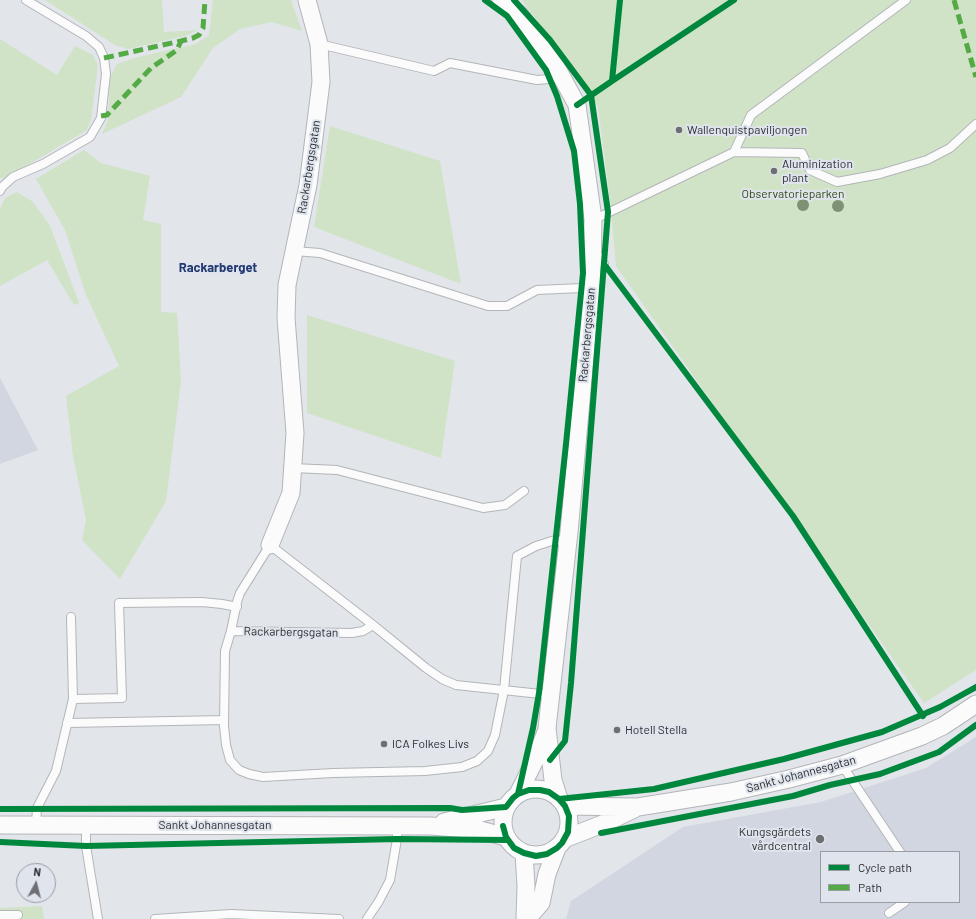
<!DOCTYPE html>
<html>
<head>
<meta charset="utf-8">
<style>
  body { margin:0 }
  #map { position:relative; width:976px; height:919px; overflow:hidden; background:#e2e5ea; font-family:Barlow,sans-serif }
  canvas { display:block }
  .legend { position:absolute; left:820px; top:851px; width:140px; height:52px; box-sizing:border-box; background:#dfe4ed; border:1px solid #989ca3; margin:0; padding:5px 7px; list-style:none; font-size:12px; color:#2e3033 }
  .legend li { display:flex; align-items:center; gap:8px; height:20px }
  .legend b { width:20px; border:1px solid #989ca3 }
  .north { position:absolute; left:16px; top:863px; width:40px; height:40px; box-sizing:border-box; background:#dfe4ed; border:1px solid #989ca3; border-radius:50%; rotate:7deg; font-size:11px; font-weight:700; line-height:16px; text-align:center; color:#2e3033 }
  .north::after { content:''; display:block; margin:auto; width:14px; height:18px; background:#6d6f73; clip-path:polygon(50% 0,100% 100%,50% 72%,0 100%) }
</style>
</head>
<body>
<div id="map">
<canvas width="976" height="919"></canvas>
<ul class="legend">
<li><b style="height:5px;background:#00873e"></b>Cycle path</li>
<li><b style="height:5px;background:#54ab45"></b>Path</li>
</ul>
<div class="north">N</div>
</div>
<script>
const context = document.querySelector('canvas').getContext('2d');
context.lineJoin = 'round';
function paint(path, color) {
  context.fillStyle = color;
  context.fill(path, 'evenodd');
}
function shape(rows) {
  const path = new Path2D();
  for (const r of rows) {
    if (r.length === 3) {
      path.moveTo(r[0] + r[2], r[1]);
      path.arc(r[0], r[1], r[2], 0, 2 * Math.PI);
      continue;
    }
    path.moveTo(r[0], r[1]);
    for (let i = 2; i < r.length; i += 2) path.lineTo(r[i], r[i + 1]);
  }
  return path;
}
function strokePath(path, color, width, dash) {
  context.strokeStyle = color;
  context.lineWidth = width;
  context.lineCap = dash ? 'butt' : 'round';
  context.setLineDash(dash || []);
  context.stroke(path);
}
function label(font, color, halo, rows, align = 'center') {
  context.font = font + ' Barlow,sans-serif';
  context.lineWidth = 4;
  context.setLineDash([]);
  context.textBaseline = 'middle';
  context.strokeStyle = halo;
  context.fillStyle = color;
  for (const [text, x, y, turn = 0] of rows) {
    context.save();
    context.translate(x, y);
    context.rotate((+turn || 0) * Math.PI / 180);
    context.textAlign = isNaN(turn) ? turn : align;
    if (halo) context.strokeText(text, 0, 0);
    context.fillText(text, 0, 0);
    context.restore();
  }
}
paint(shape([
  [0,378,38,450,0,464],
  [976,737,976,919,566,919,571,901,683,827,821,802,926,768],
  [821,852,959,852,959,902,821,902]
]), '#d1d6e1');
paint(shape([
  [45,0,162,0,164,32,198,30,185,36,128,49,115,45],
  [213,0,291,0,302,31,272,22,240,29,213,48,181,97,102,134,108,120,110,78,117,64,134,58,196,44,209,35],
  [522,0,976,0,976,670,924,703,616,266,610,200,598,107],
  [0,39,57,75,75,46,93,55,98,65,91,120,87,130,6,178,0,178],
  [330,126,440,161,461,284,314,227],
  [84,150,101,163,150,176,143,220,161,224,161,312,177,313,181,381,166,501,120,579,82,540,86,520,73,456,66,396,119,366,86,295,65,230,36,179],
  [17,192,33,202,50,226,79,303,74,305,47,260,0,286,0,209,5,198],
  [307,315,455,361,441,458,307,413],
  [42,906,44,919,0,919,0,908]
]), '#d0e3c7');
const service = shape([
  [319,44,434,71,450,63,537,80,549,79,562,76],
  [734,152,802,153,810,170,837,182,880,174,927,160,950,148,976,124],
  [0,191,2,187,13,177,43,164,90,137,101,118,106,74,104,58,99,47,86,36,26,0],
  [593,220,734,152,751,115,906,0],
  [294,251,320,253,488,306,507,306,537,290,582,288,591,289],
  [595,251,604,264],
  [293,468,337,470,483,508,505,505,524,491],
  [71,617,73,699,122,698,119,603,202,602,222,604,237,607],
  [373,625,363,631,352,633,231,631,237,602,240,593,270,545,373,625,426,668,442,679,456,685,550,695],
  [231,631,225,651,224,726,226,745,230,760,239,770,249,774,263,777,333,773,425,771,462,767,477,761,488,751,495,735,504,690,517,556,536,546,555,540,568,542],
  [67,723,224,720],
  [842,765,900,852],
  [36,825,37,808,56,771,73,699],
  [86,825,86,846,98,919],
  [889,913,905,902],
  [0,915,18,915],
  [155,919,231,914,339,919],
  [367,919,379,901,390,880,397,839,397,826]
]);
const minor = shape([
  [501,0,520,15,553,61,577,105,593,219,592,280,569,532,547,728,553,780,559,799],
  [270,545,291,493,295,433,286,318,287,285,308,185,321,82,319,44,307,0],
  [536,822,33],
  [518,794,535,760,546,732],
  [565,806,638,807,731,792,789,779,842,765,922,736,943,726,976,704],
  [444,822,506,807],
  [0,825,431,826,480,830,506,837],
  [564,839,605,823,634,809],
  [524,853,526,886,525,919],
  [527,919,541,903,547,874,557,848]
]);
strokePath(service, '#b3b5b8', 10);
strokePath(minor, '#b3b5b8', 19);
strokePath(service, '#fbfbfc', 8);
strokePath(minor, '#fbfbfc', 17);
strokePath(shape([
  [954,0,976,77],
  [104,58,181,41,193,38,199,35,203,28,205,0],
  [101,116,107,115,151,68,177,50,181,41]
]), '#54ab45', 5, [10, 5]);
strokePath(shape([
  [485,0,507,16,546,70,557,96,574,151,580,204,583,273,566,444,539,693,533,728,518,794],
  [514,0,550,40,591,95,608,212,571,683,565,741,550,760],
  [612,81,734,0],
  [577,105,612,81,620,0],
  [604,264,793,516,923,716],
  [559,799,654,789,784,759,882,732,940,707,976,687],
  [0,809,450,808,462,810,506,807,513,798,518,794,529,790,540,790,549,792,559,799,565,806,569,816,568,832,562,843,557,848,547,854,536,856,524,853,514,848,506,837,503,826],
  [601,833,793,796,830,785,880,774,939,752,976,725],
  [0,842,86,846,397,839,508,840]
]), '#00873e', 6);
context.fillStyle = '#809075';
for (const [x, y] of [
  [803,205],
  [838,206]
]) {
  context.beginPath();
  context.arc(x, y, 6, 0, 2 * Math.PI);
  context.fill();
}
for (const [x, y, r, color] of [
  [679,130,4,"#6d6f73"],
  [774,171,4,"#6d6f73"],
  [617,730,4,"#6d6f73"],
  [384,744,4,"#6d6f73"],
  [820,839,5,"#6d6f73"]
]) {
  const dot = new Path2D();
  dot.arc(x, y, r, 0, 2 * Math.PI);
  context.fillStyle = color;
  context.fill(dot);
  strokePath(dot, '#dfe4ed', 1.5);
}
label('12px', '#2e3033', '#dfe4ed', [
  ["Wallenquistpaviljongen",687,130],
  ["Aluminization",782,164],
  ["plant",782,178],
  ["Hotell Stella",625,730],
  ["ICA Folkes Livs",392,744],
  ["Kungsgärdets",811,832,"right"],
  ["vårdcentral",811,846,"right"]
], 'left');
label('12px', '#2e3033', '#dfe4ed', [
  ["Rackarbergsgatan",309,167,-81],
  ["Rackarbergsgatan",587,335,-85],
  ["Rackarbergsgatan",291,632,1],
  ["Sankt Johannesgatan",801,774,-15],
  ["Sankt Johannesgatan",215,825]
]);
label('12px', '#304b15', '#dfe4ed', [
  ["Observatorieparken",793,194]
]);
label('bold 13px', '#223a71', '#dfe4ed', [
  ["Rackarberget",218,268]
]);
</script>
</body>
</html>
